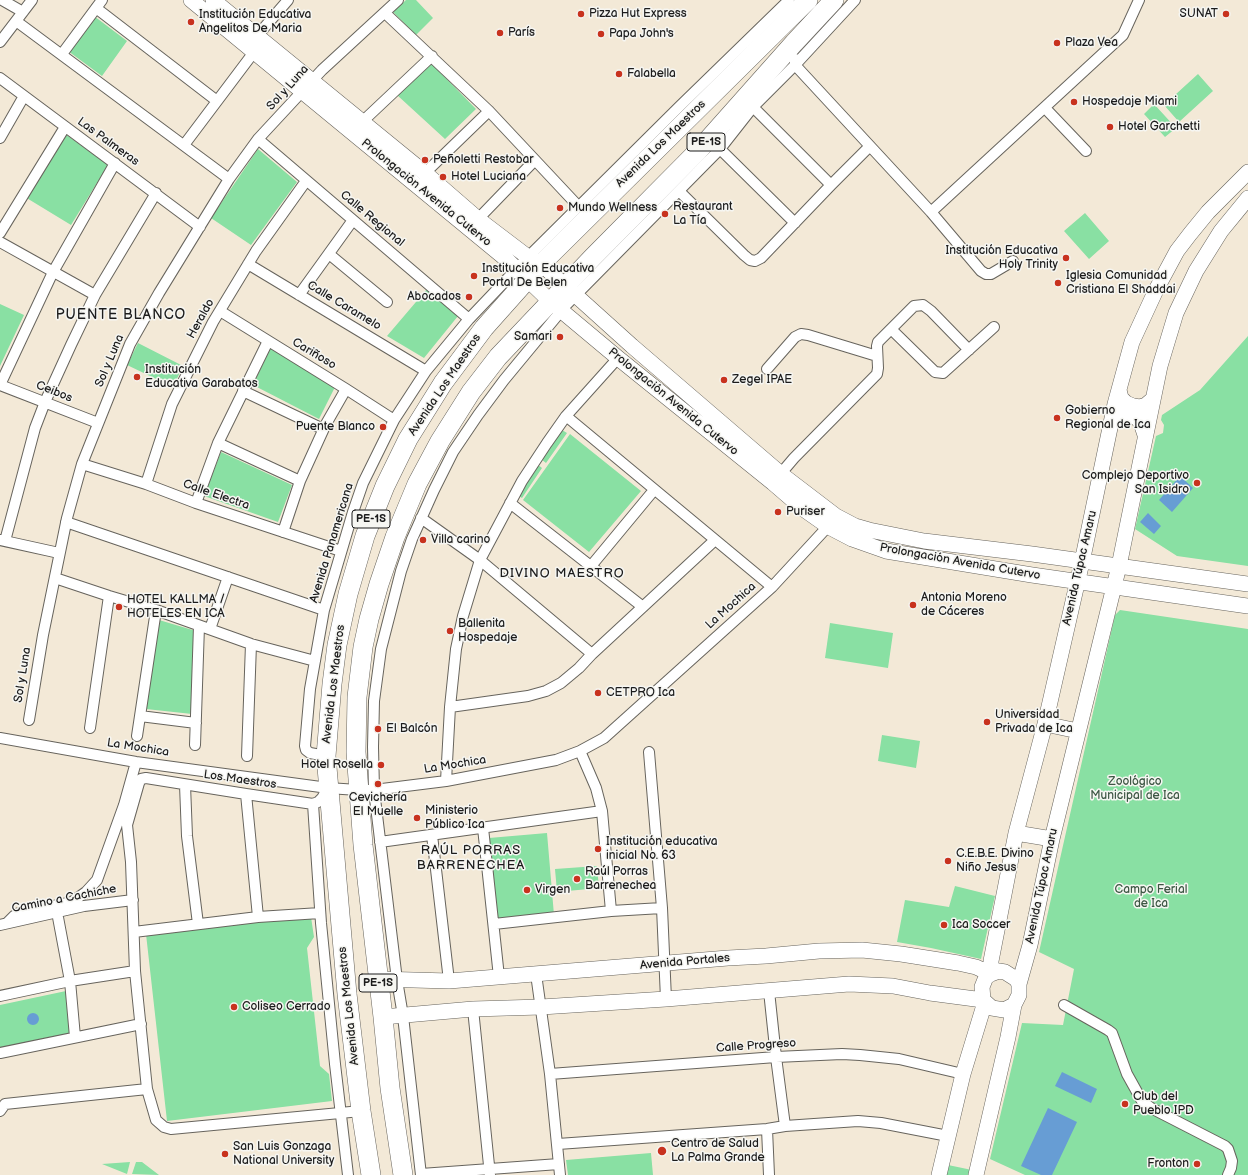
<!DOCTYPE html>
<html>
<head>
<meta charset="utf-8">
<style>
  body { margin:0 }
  canvas { display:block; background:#f3e9d7 }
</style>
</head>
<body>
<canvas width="1248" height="1175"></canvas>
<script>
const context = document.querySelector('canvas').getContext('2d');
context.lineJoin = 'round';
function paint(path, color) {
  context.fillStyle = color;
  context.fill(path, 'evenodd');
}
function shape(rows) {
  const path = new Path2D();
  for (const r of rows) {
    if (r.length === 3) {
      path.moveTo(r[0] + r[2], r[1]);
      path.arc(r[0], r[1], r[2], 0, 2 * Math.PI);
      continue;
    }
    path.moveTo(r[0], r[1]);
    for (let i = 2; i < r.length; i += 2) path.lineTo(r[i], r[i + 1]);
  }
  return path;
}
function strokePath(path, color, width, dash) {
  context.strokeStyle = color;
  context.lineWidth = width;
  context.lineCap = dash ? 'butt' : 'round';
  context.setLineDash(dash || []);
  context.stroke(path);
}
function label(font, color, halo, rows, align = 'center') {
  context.font = font + ' "Balsamiq Sans",sans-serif';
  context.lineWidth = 3;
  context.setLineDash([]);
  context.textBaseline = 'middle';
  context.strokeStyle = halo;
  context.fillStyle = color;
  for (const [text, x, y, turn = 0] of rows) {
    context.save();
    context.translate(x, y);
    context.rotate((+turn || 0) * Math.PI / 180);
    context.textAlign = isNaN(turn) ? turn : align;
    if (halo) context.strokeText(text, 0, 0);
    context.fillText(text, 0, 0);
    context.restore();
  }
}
paint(shape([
  [406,0,416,0,433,18,416,35,393,12],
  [94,16,127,41,102,76,68,51],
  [430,62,476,109,445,139,397,95],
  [1198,74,1213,91,1179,122,1164,105],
  [1154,104,1176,128,1165,137,1144,114],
  [64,133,108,165,71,225,25,197],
  [258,149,297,182,251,245,211,218],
  [1085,213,1109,241,1089,259,1064,231],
  [427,289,458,316,424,358,387,336],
  [0,304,24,315,0,366],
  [1248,336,1248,566,1177,556,1135,529,1156,436,1163,433,1164,425,1161,420,1162,415,1200,390],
  [138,343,183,366,173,387,127,365],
  [271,347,335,387,319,419,253,385],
  [562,430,567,433,546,463,541,459],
  [570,434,641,491,589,552,523,500],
  [221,452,292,485,278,522,204,496],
  [537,464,542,468,522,498,517,495],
  [1120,610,1248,629,1248,1175,1025,1175,990,1159,1022,1023,1063,1025,1074,969,1039,952,1115,615],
  [159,620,196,631,192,714,146,709],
  [830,623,893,633,888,668,825,658],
  [882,735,920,741,916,768,878,761],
  [547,833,554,915,497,920,489,838],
  [597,866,599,888,557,892,555,869],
  [955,886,995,896,981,959,931,948,897,942,905,900,949,907],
  [311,917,314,937,307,948,320,1066,329,1074,332,1101,167,1121,146,934],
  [66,991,73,1029,70,1034,0,1049,0,1005],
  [651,1153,653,1175,568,1175,566,1160],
  [130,1162,127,1174,102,1164],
  [136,1162,142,1162,159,1175,132,1174],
  [948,1165,972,1170,971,1175,946,1175]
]), '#89e0a3');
paint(shape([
  [1180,476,1193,488,1172,512,1159,500],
  [1148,513,1161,526,1154,534,1140,522],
  [33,1019,6],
  [1062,1072,1097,1089,1091,1103,1055,1086],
  [1048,1108,1077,1122,1052,1175,1041,1175,1021,1166]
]), '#679dd4');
const street = shape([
  [2,0,23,12],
  [96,8,217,101],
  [385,13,489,111,579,207],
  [16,21,229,179],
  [257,36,288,0],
  [0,42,32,0],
  [62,54,102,0],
  [795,59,795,65,931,212,981,271,986,274,991,274,1013,261],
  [0,78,200,227],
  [753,107,831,185],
  [1045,108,1086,151],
  [362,122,432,56],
  [0,138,24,96],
  [258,139,469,319],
  [184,145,254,52],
  [720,149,795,223],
  [425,173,489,111],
  [679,191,744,255,750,260,755,261,761,258,831,185,870,146],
  [931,212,1123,35,1139,0],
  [478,219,535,160],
  [0,233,65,127],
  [0,242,95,295],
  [329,254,387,302],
  [248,264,426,371],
  [299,295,353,220],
  [220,311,346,389,394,420],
  [891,329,935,372,943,373,994,327],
  [767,369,795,337,801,334,808,335,877,356],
  [0,385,53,272,115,163],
  [0,385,98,423],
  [243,391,323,429],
  [566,416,772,587],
  [218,443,300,481],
  [82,464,146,484,196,503,341,551],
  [777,478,794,458,877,374,878,368,877,346,878,342,914,306,923,305,931,311,969,350],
  [146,484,172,404,213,322,256,251,306,181],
  [196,503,218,443,268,341],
  [510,503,643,607],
  [421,518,480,560,592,654],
  [66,522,324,610],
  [283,532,300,481,326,424,346,389],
  [0,540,59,553],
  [5,541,35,428,45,402,71,345,95,295,156,193],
  [591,566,654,490],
  [55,578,109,596,156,610,251,644,315,661],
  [210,629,228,577],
  [450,707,528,696,546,691,561,683,579,668,592,654,715,540],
  [140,716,196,723],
  [29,720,43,635,67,518,82,464,130,344,159,293,229,179,258,139,322,70,398,0],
  [90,728,109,596],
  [137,736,156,610],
  [0,738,136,762,328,788,358,790,374,790,446,781,556,760,580,751,604,738,772,587,832,522],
  [195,745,199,626],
  [580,751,596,788,602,811,611,911],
  [649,752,662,908,666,999],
  [247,756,251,644],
  [326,756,310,753,306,750,305,746,310,689,324,610,353,512,363,483,394,420,426,371,469,319,528,257,680,106,789,0],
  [446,781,450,707,456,649,463,616,480,560,522,481,547,443,566,416,618,358],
  [185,785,187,836,198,924],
  [328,788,322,798,318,802,313,804,246,794,146,778,141,779,139,783,127,825,131,862,135,971,147,1089,156,1120,164,1127,171,1129,361,1111],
  [246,794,258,917],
  [313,804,321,923,335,1064,348,1175],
  [483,828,499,977],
  [432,835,449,981],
  [380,842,602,811],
  [57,912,70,981,75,1037],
  [7,923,14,916,19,913,72,902,86,892,97,880,124,805,136,762],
  [494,924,611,911,662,908],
  [0,925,84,906,133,900],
  [134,932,258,917,320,913],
  [536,974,550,1074,560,1175],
  [769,991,776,1057,785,1126],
  [0,996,70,981,135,971],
  [1064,1005,1108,1030,1112,1033,1127,1074,1142,1101,1151,1108,1225,1146,1228,1149,1232,1161,1231,1168,1228,1175],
  [473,1009,490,1175],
  [0,1053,141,1024],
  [550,1074,776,1057,842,1054,860,1055,899,1059,963,1074],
  [0,1111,5,1104,147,1089],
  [767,1129,769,1175],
  [558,1144,767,1129,785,1126,858,1121,881,1123,948,1136],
  [421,1174,559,1164],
  [421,1175,403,1016,397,980,374,790,373,747,374,701,381,649,401,571,412,539,434,490,453,452,478,415,504,380,566,305,720,149,753,107,795,65,855,0]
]);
const secondary = shape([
  [191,0,506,259,551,302,618,358,773,483,802,508,829,527,852,539,886,551,1032,575,1248,606],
  [213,0,425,173,478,219,528,257,541,264,632,346,781,474,836,516,855,526,869,530,924,541,1032,554,1248,584],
  [1119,390,1121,398,1126,403,1133,406,1140,407,1146,405,1152,400],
  [1110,425,1114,420,1119,417,1132,416,1137,418,1141,423,1145,435],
  [1045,724,1078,731],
  [1016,833,1052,839],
  [991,974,991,961,1016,833,1045,724,1082,562,1115,404,1132,342,1156,290,1177,251,1190,234,1208,212,1248,172],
  [378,979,449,981,728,958,766,956,819,951,862,950,901,954,958,963,976,967,991,974],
  [1019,984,1016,979,1005,972,999,971,991,974,986,977,982,987,983,1000,992,1008,1004,1010,1014,1005,1019,995,1019,984,1030,945,1052,839,1119,566,1160,366,1176,313,1196,271,1221,231,1248,198],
  [383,1017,473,1009,541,1007,666,999,849,984,893,986,930,993,983,1000],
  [939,1175,963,1074,985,1002],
  [976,1175,1008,1037,1014,1005]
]);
const highway = shape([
  [371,1175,361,1111,347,994,326,756,332,684,337,645,348,594,365,536,385,486,408,439,443,383,484,328,541,264,808,0],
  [403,1175,390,1088,383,1017,363,845,356,752,357,697,363,647,369,619,379,584,395,537,417,484,440,441,471,392,498,357,593,257,698,151,794,43,834,0]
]);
strokePath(street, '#67645d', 12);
strokePath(secondary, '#67645d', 16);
strokePath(highway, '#67645d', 20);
strokePath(street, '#fff', 10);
strokePath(secondary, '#fff', 15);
strokePath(highway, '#fff', 19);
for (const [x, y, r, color] of [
  [581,14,4,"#c8321e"],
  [1226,14,4,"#c8321e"],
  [191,22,4,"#c8321e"],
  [500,33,4,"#c8321e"],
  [601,34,4,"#c8321e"],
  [1057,43,4,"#c8321e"],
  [619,74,4,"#c8321e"],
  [1074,102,4,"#c8321e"],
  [1110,127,4,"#c8321e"],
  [425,160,4,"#c8321e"],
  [443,177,4,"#c8321e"],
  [560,208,4,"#c8321e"],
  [665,214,4,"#c8321e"],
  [1066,258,4,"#c8321e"],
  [474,276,4,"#c8321e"],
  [1058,283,4,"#c8321e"],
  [469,297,4,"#c8321e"],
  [560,337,4,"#c8321e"],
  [137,377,4,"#c8321e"],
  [724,380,4,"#c8321e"],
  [1057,418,4,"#c8321e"],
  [383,427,4,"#c8321e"],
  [1197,483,4,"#c8321e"],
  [778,512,4,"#c8321e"],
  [423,540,4,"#c8321e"],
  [913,605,4,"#c8321e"],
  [119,607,4,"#c8321e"],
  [450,631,4,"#c8321e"],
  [598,693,4,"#c8321e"],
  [987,722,4,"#c8321e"],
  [378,729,4,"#c8321e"],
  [381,765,4,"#c8321e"],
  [378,784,4,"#c8321e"],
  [417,818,4,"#c8321e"],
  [598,849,4,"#c8321e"],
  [948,861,4,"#c8321e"],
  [577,879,4,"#c8321e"],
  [527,890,4,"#c8321e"],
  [944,925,4,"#c8321e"],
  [234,1007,4,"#c8321e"],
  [1125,1104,4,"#c8321e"],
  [662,1151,5,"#c8321e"],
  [225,1154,4,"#c8321e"],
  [1197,1164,4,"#c8321e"]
]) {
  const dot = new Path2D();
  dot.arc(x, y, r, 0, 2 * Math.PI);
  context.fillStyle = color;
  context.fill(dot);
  strokePath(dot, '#f6f6f2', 1.5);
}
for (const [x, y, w] of [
  [706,142,38],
  [371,519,38],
  [378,983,38]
]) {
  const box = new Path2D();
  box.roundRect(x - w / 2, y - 9, w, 18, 3);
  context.fillStyle = '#f6f6f2';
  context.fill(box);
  strokePath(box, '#1c1c1c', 1);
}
label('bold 11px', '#1c1c1c', null, [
  ["PE-1S",706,142],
  ["PE-1S",371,519],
  ["PE-1S",378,983]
]);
label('12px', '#1c1c1c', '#f6f6f2', [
  ["Pizza Hut Express",589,14],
  ["SUNAT",1218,14,"right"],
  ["Institución Educativa",199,15],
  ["Angelitos De Maria",199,29],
  ["París",508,33],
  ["Papa John's",609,34],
  ["Plaza Vea",1065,43],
  ["Falabella",627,74],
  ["Hospedaje Miami",1082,102],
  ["Hotel Garchetti",1118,127],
  ["Peñoletti Restobar",433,160],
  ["Hotel Luciana",451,177],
  ["Restaurant",673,207],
  ["La Tía",673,221],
  ["Mundo Wellness",568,208],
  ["Institución Educativa",1058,251,"right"],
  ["Holy Trinity",1058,265,"right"],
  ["Institución Educativa",482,269],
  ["Portal De Belen",482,283],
  ["Iglesia Comunidad",1066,276],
  ["Cristiana El Shaddai",1066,290],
  ["Abocados",461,297,"right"],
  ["Samari",552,337,"right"],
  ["Institución",145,370],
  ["Educativa Garabatos",145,384],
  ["Zegel IPAE",732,380],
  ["Gobierno",1065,411],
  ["Regional de Ica",1065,425],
  ["Puente Blanco",375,427,"right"],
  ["Complejo Deportivo",1189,476,"right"],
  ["San Isidro",1189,490,"right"],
  ["Puriser",786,512],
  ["Villa carino",431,540],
  ["Antonia Moreno",921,598],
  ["de Cáceres",921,612],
  ["HOTEL KALLMA /",127,600],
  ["HOTELES EN ICA",127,614],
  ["Ballenita",458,624],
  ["Hospedaje",458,638],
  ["CETPRO Ica",606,693],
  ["Universidad",995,715],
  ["Privada de Ica",995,729],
  ["El Balcón",386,729],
  ["Hotel Rosella",373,765,"right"],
  ["Cevichería",378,798,"center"],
  ["El Muelle",378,812,"center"],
  ["Ministerio",425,811],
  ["Público Ica",425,825],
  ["Institución educativa",606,842],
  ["inicial No. 63",606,856],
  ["C.E.B.E. Divino",956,854],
  ["Niño Jesus",956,868],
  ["Raúl Porras",585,872],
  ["Barrenechea",585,886],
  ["Virgen",535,890],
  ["Ica Soccer",952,925],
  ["Coliseo Cerrado",242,1007],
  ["Club del",1133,1097],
  ["Pueblo IPD",1133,1111],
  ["Centro de Salud",671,1144],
  ["La Palma Grande",671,1158],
  ["San Luis Gonzaga",233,1147],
  ["National University",233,1161],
  ["Fronton",1189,1164,"right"]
], 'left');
label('12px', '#1c1c1c', '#f6f6f2', [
  ["Sol y Luna",288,88,-48],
  ["Las Palmeras",108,142,36],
  ["Avenida Los Maestros",661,144,-44],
  ["Prolongación Avenida Cutervo",426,193,39],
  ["Calle Regional",372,219,40],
  ["Calle Caramelo",344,306,31],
  ["Heraldo",201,319,-61],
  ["Cariñoso",314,354,31],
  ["Sol y Luna",110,361,-67],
  ["Avenida Los Maestros",445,385,-56],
  ["Ceibos",54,392,22],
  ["Prolongación Avenida Cutervo",673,402,39],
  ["Calle Electra",216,495,19],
  ["Avenida Panamericana",332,543,-73],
  ["Prolongación Avenida Cutervo",960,562,10],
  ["Avenida Túpac Amaru",1080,568,-77],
  ["La Mochica",731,606,-42],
  ["Sol y Luna",23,675,-81],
  ["Avenida Los Maestros",334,684,-83],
  ["La Mochica",138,748,9],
  ["La Mochica",455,765,-9],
  ["Los Maestros",240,780,8],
  ["Avenida Túpac Amaru",1042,886,-78],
  ["Camino a Cachiche",64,899,-11],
  ["Avenida Portales",685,962,-5],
  ["Avenida Los Maestros",349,1006,-96],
  ["Calle Progreso",756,1046,-4]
]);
label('12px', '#3d5744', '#f6f6f2', [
  ["Zoológico",1135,782],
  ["Municipal de Ica",1135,796],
  ["Campo Ferial",1151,890],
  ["de Ica",1151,904]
]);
context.letterSpacing = '1px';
label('13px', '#1c1c1c', '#f6f6f2', [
  ["DIVINO MAESTRO",562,574],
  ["RAÚL PORRAS",471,851],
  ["BARRENECHEA",471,866]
]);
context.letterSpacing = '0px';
context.letterSpacing = '1px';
label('14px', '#1c1c1c', '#f6f6f2', [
  ["PUENTE BLANCO",121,315]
]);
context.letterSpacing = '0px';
</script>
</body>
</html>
